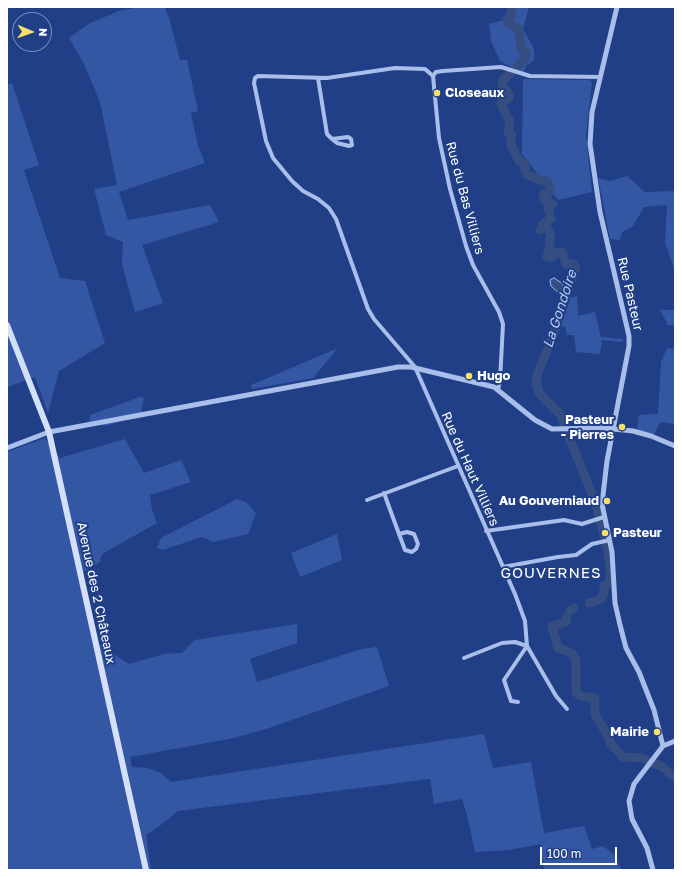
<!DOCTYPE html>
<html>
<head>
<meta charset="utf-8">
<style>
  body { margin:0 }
  #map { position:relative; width:682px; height:877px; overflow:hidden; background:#203f86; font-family:"Golos Text",sans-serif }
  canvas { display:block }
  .frame { position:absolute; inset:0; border:8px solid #fff; pointer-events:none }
  .north { position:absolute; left:12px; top:12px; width:40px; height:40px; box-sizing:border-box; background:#203f86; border:1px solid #798cb6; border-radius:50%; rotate:92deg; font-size:11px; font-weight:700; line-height:16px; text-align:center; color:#fff }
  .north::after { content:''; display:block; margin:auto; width:14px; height:18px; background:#f7e06a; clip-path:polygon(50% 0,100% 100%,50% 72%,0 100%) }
  .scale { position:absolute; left:540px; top:847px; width:77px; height:18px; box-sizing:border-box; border:2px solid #fff; border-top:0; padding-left:5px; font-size:12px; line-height:14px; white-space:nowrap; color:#fff; -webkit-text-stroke:3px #203f86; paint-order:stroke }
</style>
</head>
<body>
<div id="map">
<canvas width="682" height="877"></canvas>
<div class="frame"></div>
<div class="north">N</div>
<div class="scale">100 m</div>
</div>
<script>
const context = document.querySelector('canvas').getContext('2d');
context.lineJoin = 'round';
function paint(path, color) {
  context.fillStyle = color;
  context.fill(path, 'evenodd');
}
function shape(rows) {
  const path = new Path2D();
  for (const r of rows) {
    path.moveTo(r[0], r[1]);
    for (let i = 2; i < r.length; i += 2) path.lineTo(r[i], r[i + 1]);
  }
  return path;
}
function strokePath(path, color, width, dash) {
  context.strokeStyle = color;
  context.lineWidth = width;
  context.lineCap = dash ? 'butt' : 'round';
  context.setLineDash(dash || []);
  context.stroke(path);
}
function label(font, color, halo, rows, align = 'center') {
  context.font = font + ' "Golos Text",sans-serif';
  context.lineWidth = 4;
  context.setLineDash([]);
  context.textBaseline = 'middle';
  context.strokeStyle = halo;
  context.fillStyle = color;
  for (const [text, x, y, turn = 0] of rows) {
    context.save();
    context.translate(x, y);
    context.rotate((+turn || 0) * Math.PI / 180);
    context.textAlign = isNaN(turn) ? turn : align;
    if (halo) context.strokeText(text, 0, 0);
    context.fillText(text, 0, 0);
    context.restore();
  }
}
paint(shape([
  [139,7,165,8,170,21,180,60,187,60,198,111,191,113,198,146,205,163,119,192,128,220,210,205,219,222,142,245,163,303,135,312,122,264,123,242,106,235,94,189,117,185,100,102,84,64,69,38,90,23,119,11],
  [510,7,529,7,523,29,534,49,534,60,527,65,523,73,500,61,491,41,489,24,504,20],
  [523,79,589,80,592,82,586,136,592,192,558,200,522,154],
  [12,83,39,165,24,170,60,278,85,281,105,343,59,371,48,413,35,377,7,387,7,85],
  [627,176,645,192,675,191,675,271,665,243,667,205,644,207,633,226,622,232,620,240,610,239,598,178,610,181],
  [577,296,578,316,595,312,601,337,623,339,622,342,602,340,600,354,576,352,574,335,567,335,565,326,557,327,568,298],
  [660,310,675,310,675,325,668,325],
  [338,348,313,378,252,389,251,385],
  [667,348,675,349,675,424,660,422,653,438,637,433,639,415,658,414,661,362],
  [140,397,144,398,141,413,131,418,106,426,89,421,90,415],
  [45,438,60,458,125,439,144,473,181,460,191,482,150,495,152,510,157,523,102,554,100,562,83,572,99,644,129,664,164,654,182,653,195,640,297,624,297,643,250,659,257,682,362,649,377,647,389,686,269,728,234,738,130,757,132,767,147,768,161,773,171,782,484,734,493,768,531,762,544,833,584,826,592,849,603,846,614,854,622,870,544,870,541,844,509,850,475,852,467,815,462,799,434,804,430,779,178,811,157,828,146,835,151,870,7,870,7,452],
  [237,499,246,502,256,513,248,534,213,542,202,537,163,550,157,548,161,538],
  [337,534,342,560,300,577,291,553]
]), '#3457a3');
const water = shape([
  [554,278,563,284,562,291,559,293,551,286,550,280,554,278]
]);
paint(water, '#364d81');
strokePath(water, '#9db7eb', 1);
strokePath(shape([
  [513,7,511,10,511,17,507,19,508,23,519,29,521,49,527,53,526,58,503,80,502,85,509,94,509,98,502,101,501,104,510,122,508,132,512,135,510,143,519,161,525,163,525,170,528,175,540,180,547,181,550,187,549,193,544,194,543,198,545,201,553,204,548,208,551,219,543,224,540,230,547,228,549,230,551,238,549,242,550,247,547,257,551,258,556,253,562,252,566,264,574,264,576,267,551,342,538,372,536,382,539,393,562,416,564,425,596,504,607,546,610,566,610,578],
  [589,603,601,599,604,593,604,586,610,582],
  [570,611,574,608],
  [567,616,566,622,552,626,558,648,572,653,576,659,576,692,580,696,595,698,595,715,606,732],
  [607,735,611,744,623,757,643,758,653,764,660,765,675,777]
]), '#364d81', 9);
strokePath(shape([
  [433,76,425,69,395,68,327,78,258,76,255,78,254,83,266,141,273,158,292,181,303,191,318,199,329,208,336,219,368,309,374,319,415,367,515,594,525,621,527,646,504,680,511,701,518,702],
  [433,76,439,138,450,189,466,246,473,265,499,312,503,324,500,381,498,389],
  [433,76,436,72,443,71,501,67,530,76,600,77],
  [318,78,327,134,332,139,337,143,349,146,352,145,351,139,348,137,332,139],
  [384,493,399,534,407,532,414,534,418,544,416,549,412,552,405,550,399,534],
  [367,500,458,466],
  [486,531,564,520,582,524,604,517],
  [503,567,558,557,576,555,592,544,610,540],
  [527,646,556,696,567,709],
  [464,658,502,643,515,642,527,646]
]), '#a9beea', 4);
strokePath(shape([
  [617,7,592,112,590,144,600,212,629,336,629,346,607,461,602,504,612,552,615,603,620,625,626,648,639,672,654,710,663,746],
  [7,448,49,432,398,367,411,367,494,387,535,420,552,429,604,428,633,431,651,436,675,446],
  [663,746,675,741],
  [653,870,647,848,632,819,629,801,634,784,663,746]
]), '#a9beea', 5);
strokePath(shape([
  [7,325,49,432,146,870]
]), '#d4dff8', 6);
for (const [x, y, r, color] of [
  [437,93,4,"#f7e06a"],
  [469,376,4,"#f7e06a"],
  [622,427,4,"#f7e06a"],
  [607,501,4,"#f7e06a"],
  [605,533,4,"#f7e06a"],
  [657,732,4,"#f7e06a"]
]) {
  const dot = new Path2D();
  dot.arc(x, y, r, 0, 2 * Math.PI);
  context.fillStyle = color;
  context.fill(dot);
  strokePath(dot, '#203f86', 1.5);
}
label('bold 13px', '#fff', '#203f86', [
  ["Closeaux",445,93],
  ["Hugo",477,376],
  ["Pasteur",614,420,"right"],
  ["- Pierres",614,435,"right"],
  ["Au Gouverniaud",599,501,"right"],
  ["Pasteur",613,533],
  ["Mairie",649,732,"right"]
], 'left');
label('13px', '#fff', '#203f86', [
  ["Rue du Bas Villiers",465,198,75],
  ["Rue Pasteur",630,294,77],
  ["Rue du Haut Villiers",470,469,66],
  ["Avenue des 2 Châteaux",96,593,78]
]);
label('italic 14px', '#b5c9f1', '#203f86', [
  ["La Gondoire",560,309,-72]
]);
context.letterSpacing = '1px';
label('15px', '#fff', '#203f86', [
  ["GOUVERNES",551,573]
]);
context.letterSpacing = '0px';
</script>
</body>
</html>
